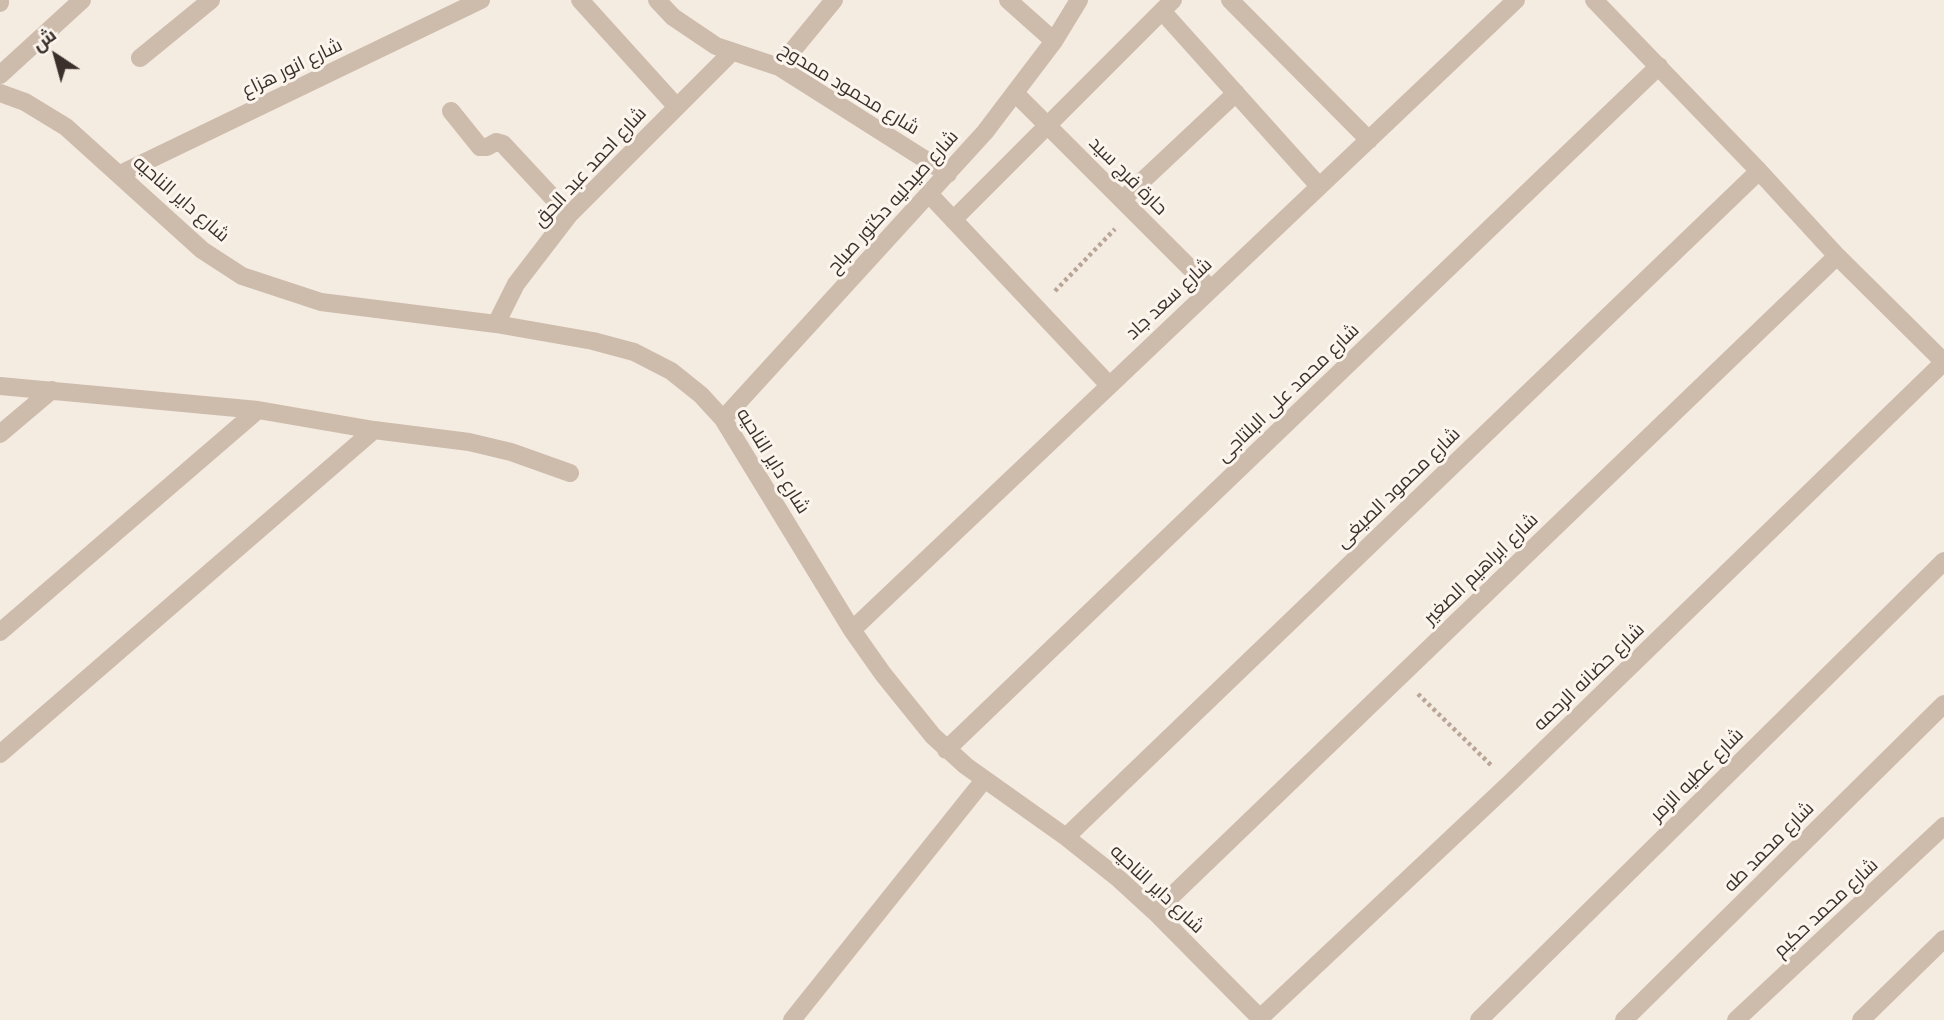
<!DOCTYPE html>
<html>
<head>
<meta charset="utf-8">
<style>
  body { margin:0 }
  #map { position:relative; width:1944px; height:1020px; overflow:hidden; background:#f4ebe1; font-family:Raleway,Cairo,sans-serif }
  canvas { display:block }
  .north { position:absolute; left:21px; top:21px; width:70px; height:70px; -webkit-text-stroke:5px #fbf5ee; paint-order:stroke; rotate:324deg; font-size:19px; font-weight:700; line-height:28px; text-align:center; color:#3b302b }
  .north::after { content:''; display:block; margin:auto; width:24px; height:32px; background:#3b302b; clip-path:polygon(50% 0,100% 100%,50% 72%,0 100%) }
</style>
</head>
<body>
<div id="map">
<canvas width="1944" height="1020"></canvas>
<div class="north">ش</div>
</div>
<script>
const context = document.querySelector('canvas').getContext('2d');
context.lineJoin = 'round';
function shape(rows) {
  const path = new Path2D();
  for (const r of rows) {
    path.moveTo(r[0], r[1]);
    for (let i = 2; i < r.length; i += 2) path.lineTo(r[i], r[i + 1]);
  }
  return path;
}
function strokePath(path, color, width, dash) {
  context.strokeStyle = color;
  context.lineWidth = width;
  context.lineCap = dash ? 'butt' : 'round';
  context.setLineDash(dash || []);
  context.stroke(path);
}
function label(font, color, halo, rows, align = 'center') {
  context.font = font + ' Raleway,Cairo,sans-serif';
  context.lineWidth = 6;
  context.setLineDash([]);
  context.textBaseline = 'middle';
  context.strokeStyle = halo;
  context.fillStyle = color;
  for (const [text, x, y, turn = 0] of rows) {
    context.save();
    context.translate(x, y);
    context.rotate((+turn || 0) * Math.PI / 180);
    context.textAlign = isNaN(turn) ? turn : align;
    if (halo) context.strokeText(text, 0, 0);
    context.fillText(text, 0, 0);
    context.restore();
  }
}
strokePath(shape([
  [1055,291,1115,229],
  [1418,694,1492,766]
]), '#b9a596', 4.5, [3.5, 3.5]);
strokePath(shape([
  [580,0,676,106],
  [657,0,673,17,716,46,779,67,948,174],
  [1008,0,1054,41],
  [1230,0,1369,140],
  [1594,0,1759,171,1837,256,1944,362],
  [0,3,0,0],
  [1162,11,1319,186],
  [140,58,211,0],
  [779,67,834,0],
  [0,75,82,0],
  [0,93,25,102,66,127,202,250,242,276,321,302,496,324,593,341,634,352,671,371,701,395,723,419,852,630,883,674,933,736,966,766,1066,837,1119,879,1155,912,1262,1020],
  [1016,94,1211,289],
  [451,111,480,147,487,147,496,142,503,144,569,215],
  [120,174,481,0],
  [930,195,1109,385],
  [1122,200,1236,93],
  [953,220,1173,0],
  [496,324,516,284,569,215,732,52],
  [0,386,258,410,374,430,469,442,511,452,570,473],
  [723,419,985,132,1054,41,1079,0],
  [0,434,52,390],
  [852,630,1516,0],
  [0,632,258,410],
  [946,750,1659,66],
  [0,754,374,430],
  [1066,837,1759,171],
  [1155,912,1837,256],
  [1260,1018,1510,783,1944,362],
  [792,1020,984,780],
  [1479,1020,1944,561],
  [1624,1020,1944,704],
  [1736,1020,1944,826],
  [1861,1020,1944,939]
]), '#cdbbac', 18);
label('19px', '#3b302b', '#fbf5ee', [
  ["شارع انور هزاع",292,68,-26],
  ["شارع محمود ممدوح",849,89,31],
  ["شارع احمد عبد الحق",590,167,-47],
  ["حارة فرج سيد",1128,176,45],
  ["شارع داير الناحيه",181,199,41],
  ["شارع صيدليه دكتور صباح",893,202,-48],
  ["شارع سعد جاد",1169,299,-43],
  ["شارع محمد على البلتاجى",1288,393,-44],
  ["شارع داير الناحيه",773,461,58],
  ["شارع محمود الصيغى",1398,488,-44],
  ["شارع ابراهيم الصغير",1481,569,-44],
  ["شارع حضانه الرحمه",1589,677,-44],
  ["شارع عطيه الزمر",1697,775,-45],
  ["شارع محمد طه",1769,847,-45],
  ["شارع داير الناحيه",1157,889,43],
  ["شارع محمد حكيم",1826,908,-43]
]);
</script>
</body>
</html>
